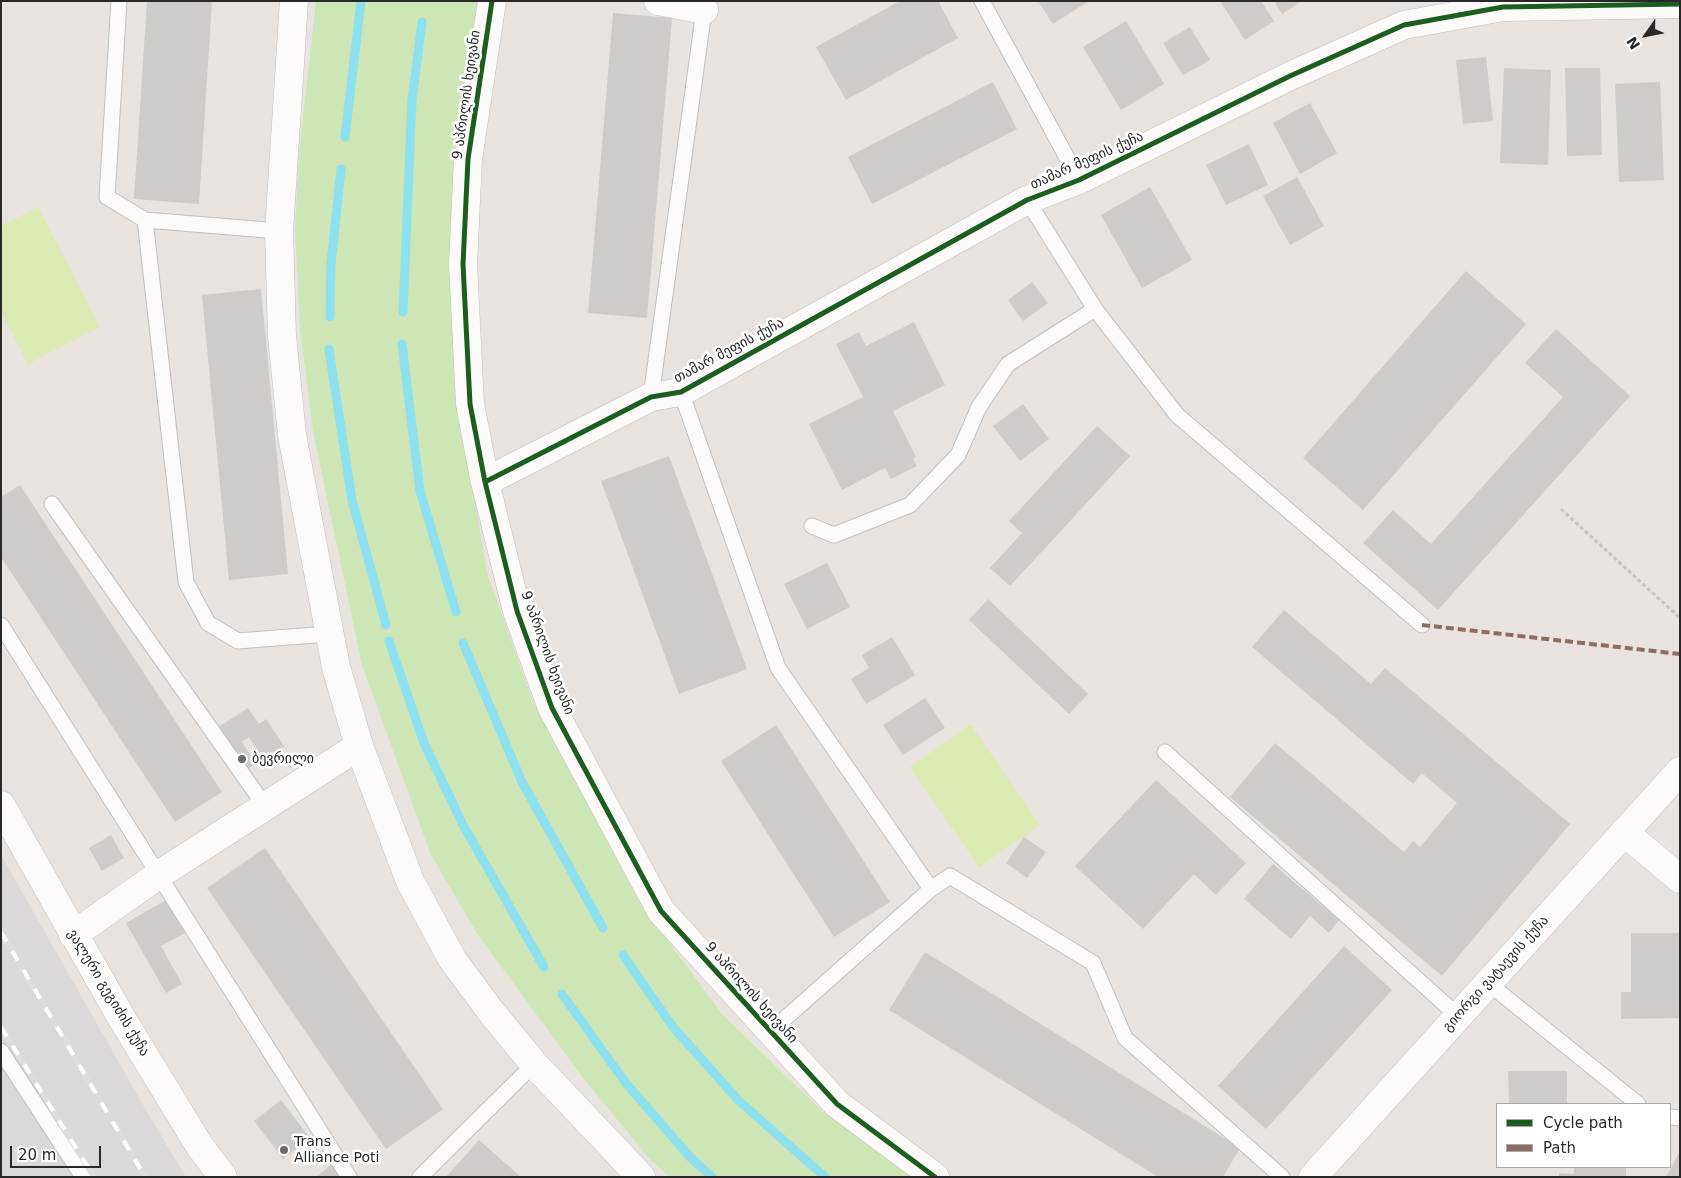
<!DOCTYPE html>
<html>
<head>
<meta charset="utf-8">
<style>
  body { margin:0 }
  #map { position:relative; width:1681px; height:1178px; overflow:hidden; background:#e8e3de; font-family:"DejaVu Sans",sans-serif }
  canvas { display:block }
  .frame { position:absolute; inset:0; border:2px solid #292929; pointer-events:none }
  .legend { position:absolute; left:1496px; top:1103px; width:175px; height:65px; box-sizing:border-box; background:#fff; border:1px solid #a9a9a9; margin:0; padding:6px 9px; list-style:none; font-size:15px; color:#292929 }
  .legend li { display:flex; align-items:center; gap:10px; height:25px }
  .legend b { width:25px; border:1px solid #a9a9a9 }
  .north { position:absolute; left:1621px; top:10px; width:50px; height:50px; -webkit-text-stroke:4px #fff; paint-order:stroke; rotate:237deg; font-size:14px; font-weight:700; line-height:20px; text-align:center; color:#292929 }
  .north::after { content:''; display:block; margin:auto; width:18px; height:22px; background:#292929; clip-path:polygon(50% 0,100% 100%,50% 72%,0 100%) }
  .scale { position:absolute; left:10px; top:1146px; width:91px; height:22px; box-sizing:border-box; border:2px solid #292929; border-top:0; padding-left:6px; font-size:15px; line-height:18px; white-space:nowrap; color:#292929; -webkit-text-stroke:4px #fff; paint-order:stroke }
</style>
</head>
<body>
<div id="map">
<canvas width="1681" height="1178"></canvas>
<div class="frame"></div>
<ul class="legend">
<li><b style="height:6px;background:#1b5e20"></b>Cycle path</li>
<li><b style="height:6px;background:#8d6e63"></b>Path</li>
</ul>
<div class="north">N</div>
<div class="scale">20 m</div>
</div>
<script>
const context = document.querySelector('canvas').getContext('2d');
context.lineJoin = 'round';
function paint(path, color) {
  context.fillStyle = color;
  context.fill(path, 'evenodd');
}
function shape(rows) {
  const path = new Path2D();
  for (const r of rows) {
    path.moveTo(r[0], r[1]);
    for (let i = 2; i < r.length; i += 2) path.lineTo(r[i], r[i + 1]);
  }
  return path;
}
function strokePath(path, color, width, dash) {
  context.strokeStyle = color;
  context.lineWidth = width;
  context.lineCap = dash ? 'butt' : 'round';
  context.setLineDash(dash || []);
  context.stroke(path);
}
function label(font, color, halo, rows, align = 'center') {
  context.font = font + ' "DejaVu Sans","Noto Sans Georgian",sans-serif';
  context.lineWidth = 5;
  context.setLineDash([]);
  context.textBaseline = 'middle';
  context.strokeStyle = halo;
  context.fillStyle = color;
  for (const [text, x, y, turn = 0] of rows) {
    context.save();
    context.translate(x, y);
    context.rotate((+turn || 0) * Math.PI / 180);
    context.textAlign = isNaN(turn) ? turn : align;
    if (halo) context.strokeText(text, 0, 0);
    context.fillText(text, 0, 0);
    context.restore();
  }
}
paint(shape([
  [1,855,146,1110,186,1177,1,1177]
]), '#dbd8da');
paint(shape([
  [316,1,478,1,455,141,450,256,456,387,487,573,532,699,638,900,721,1013,822,1111,915,1177,670,1177,650,1159,587,1083,478,935,431,855,362,665,313,431,300,328,295,229,299,154]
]), '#cee5b5');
paint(shape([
  [38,207,100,327,28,364,1,312,1,226],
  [971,725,1040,825,979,867,910,767]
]), '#dbe9b2');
strokePath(shape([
  [345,137,361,1],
  [403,312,412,100,422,22],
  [330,317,331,264,341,169],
  [402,344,420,491,456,612],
  [329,349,352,500,386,625],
  [389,641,424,743,463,825,544,967],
  [463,643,522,782,603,928],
  [623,955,673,1027,738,1100,825,1177],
  [562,994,625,1082,690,1157,712,1177]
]), '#8de0ee', 9);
paint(shape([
  [147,1,212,1,199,204,134,199],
  [900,1,938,1,958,38,846,100,816,47],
  [1038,1,1089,1,1053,24],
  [1220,1,1261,1,1274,21,1245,40],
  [1274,1,1302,1,1282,14],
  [613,13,672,18,647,318,588,313],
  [1126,21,1164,84,1121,110,1083,47],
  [1190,27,1210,60,1183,75,1163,43],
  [1486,57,1493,121,1463,124,1456,60],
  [1504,68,1551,70,1548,165,1500,163],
  [1565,68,1600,68,1602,155,1567,156],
  [993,82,1017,129,872,204,848,157],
  [1660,82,1664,180,1619,182,1615,84],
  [1310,103,1337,153,1300,174,1273,123],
  [1249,144,1268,185,1226,205,1206,165],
  [1297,177,1324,226,1290,245,1263,196],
  [1150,187,1192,260,1142,288,1101,215],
  [1466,271,1526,324,1363,510,1303,458],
  [1032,282,1048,303,1023,321,1008,300],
  [261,289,288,574,229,580,202,295],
  [914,322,945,385,893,411,916,457,913,459,917,466,891,479,885,468,842,490,809,424,863,397,836,344,859,332,866,346],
  [1556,329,1630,396,1438,610,1363,543,1393,510,1431,544,1563,397,1525,363],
  [1023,404,1049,439,1020,461,993,426],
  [1097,426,1130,456,1010,586,990,568,1022,533,1009,521],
  [669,456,747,669,679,694,601,481],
  [20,485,222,792,175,822,1,557,1,497],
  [827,563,850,607,807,629,784,584],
  [988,599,1088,694,1069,714,969,620],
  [1284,610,1371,684,1385,668,1570,824,1442,976,1230,797,1275,743,1404,852,1413,841,1420,847,1457,803,1422,773,1413,784,1252,647],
  [892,637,915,675,866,704,851,679,869,668,862,655],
  [925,698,945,728,903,755,883,725],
  [248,708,259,724,266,719,284,746,263,759,249,737,242,742,256,764,245,771,217,728],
  [776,725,890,902,834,937,721,761],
  [1156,780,1246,863,1216,895,1194,874,1143,929,1075,866],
  [111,835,124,858,102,871,89,848],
  [1024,837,1046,852,1027,878,1006,863],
  [265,848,443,1109,386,1149,207,888],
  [1273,864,1339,920,1329,933,1310,916,1291,939,1244,899],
  [166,900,185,933,161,946,182,984,166,993,126,923],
  [1631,933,1680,933,1680,1018,1621,1019,1621,992,1631,992],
  [1344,946,1392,990,1266,1129,1218,1086],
  [925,952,1240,1148,1223,1177,1158,1177,889,1010],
  [1508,1071,1567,1071,1567,1104,1509,1104],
  [281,1100,310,1138,283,1159,254,1121],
  [479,1140,521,1177,446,1177],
  [1680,1151,1680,1177,1666,1177],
  [332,1164,343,1177,316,1177],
  [1574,1167,1626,1167,1626,1177,1559,1177,1559,1173,1574,1174]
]), '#cecbc8');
const service = shape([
  [119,1,107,197,145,220,279,231],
  [982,1,1079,180],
  [1027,200,1095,309,1177,415,1422,625],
  [145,220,186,582,208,623,238,641,328,634],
  [681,392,778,668,931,889],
  [651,397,705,3],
  [52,504,265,806],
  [812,526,834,535,910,505,958,455,979,407,1008,364,1095,309],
  [1,625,349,1177],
  [1165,752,1458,1016],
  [1488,983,1638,1104],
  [771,1031,931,889,950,876,1093,963,1125,1038,1282,1177],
  [1,1051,83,1177],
  [1670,1117,1680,1118],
  [420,1177,534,1064]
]);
const minor = shape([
  [294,1,279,231,282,336,292,435,336,667,359,746,410,881,452,959,492,1013,534,1064,641,1177],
  [492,1,468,159,463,264,470,404,485,482,517,611,552,708,661,911,837,1104,935,1177],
  [658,1,704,10],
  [485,482,651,397,681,392,1027,200,1079,180,1290,76,1404,25,1503,7,1680,4],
  [1624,832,1680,879],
  [73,935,160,874,359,746],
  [1313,1177,1680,771]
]);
const tertiary = shape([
  [1,805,121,1017,199,1145,223,1177]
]);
strokePath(service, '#c1c0c0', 17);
strokePath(minor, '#c1c0c0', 29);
strokePath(tertiary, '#c1c0c0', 29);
strokePath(shape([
  [1561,509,1680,618]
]), '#c6c5c5', 3, [4, 2.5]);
strokePath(service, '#fcfbfa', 15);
strokePath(minor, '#fcfbfa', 28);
strokePath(tertiary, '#fcfbfa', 28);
const rail = shape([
  [1,932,145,1177],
  [1,1027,94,1177]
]);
strokePath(rail, '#dcdcde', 5.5);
strokePath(rail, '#fff', 4, [11]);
strokePath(shape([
  [1422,625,1680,654]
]), '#8d6e63', 4, [8, 4]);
strokePath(shape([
  [492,1,468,159,463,264,470,404,485,482,517,611,552,708,661,911,837,1104,935,1177],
  [485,482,651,397,681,392,1027,200,1079,180,1290,76,1404,25,1503,7,1680,4]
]), '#1b5e20', 5);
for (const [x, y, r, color] of [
  [242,759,5,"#6c6a68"],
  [284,1150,5,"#6c6a68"]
]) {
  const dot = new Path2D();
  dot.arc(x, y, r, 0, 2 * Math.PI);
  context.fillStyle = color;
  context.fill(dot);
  strokePath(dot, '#fff', 2);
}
label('14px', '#292929', '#fff', [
  ["9 აპრილის ხეივანი",467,95,-82],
  ["თამარ მეფის ქუჩა",1087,161,-24],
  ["თამარ მეფის ქუჩა",729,351,-28],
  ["9 აპრილის ხეივანი",547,653,70],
  ["გიორგი ვატაევის ქუჩა",1496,974,-48],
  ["ვალერი გეგიძის ქუჩა",108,993,59],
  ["9 აპრილის ხეივანი",751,993,48]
]);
label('14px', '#292929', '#fff', [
  ["ბევრილი",252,759],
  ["Trans",294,1142],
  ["Alliance Poti",294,1158]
], 'left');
</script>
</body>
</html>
